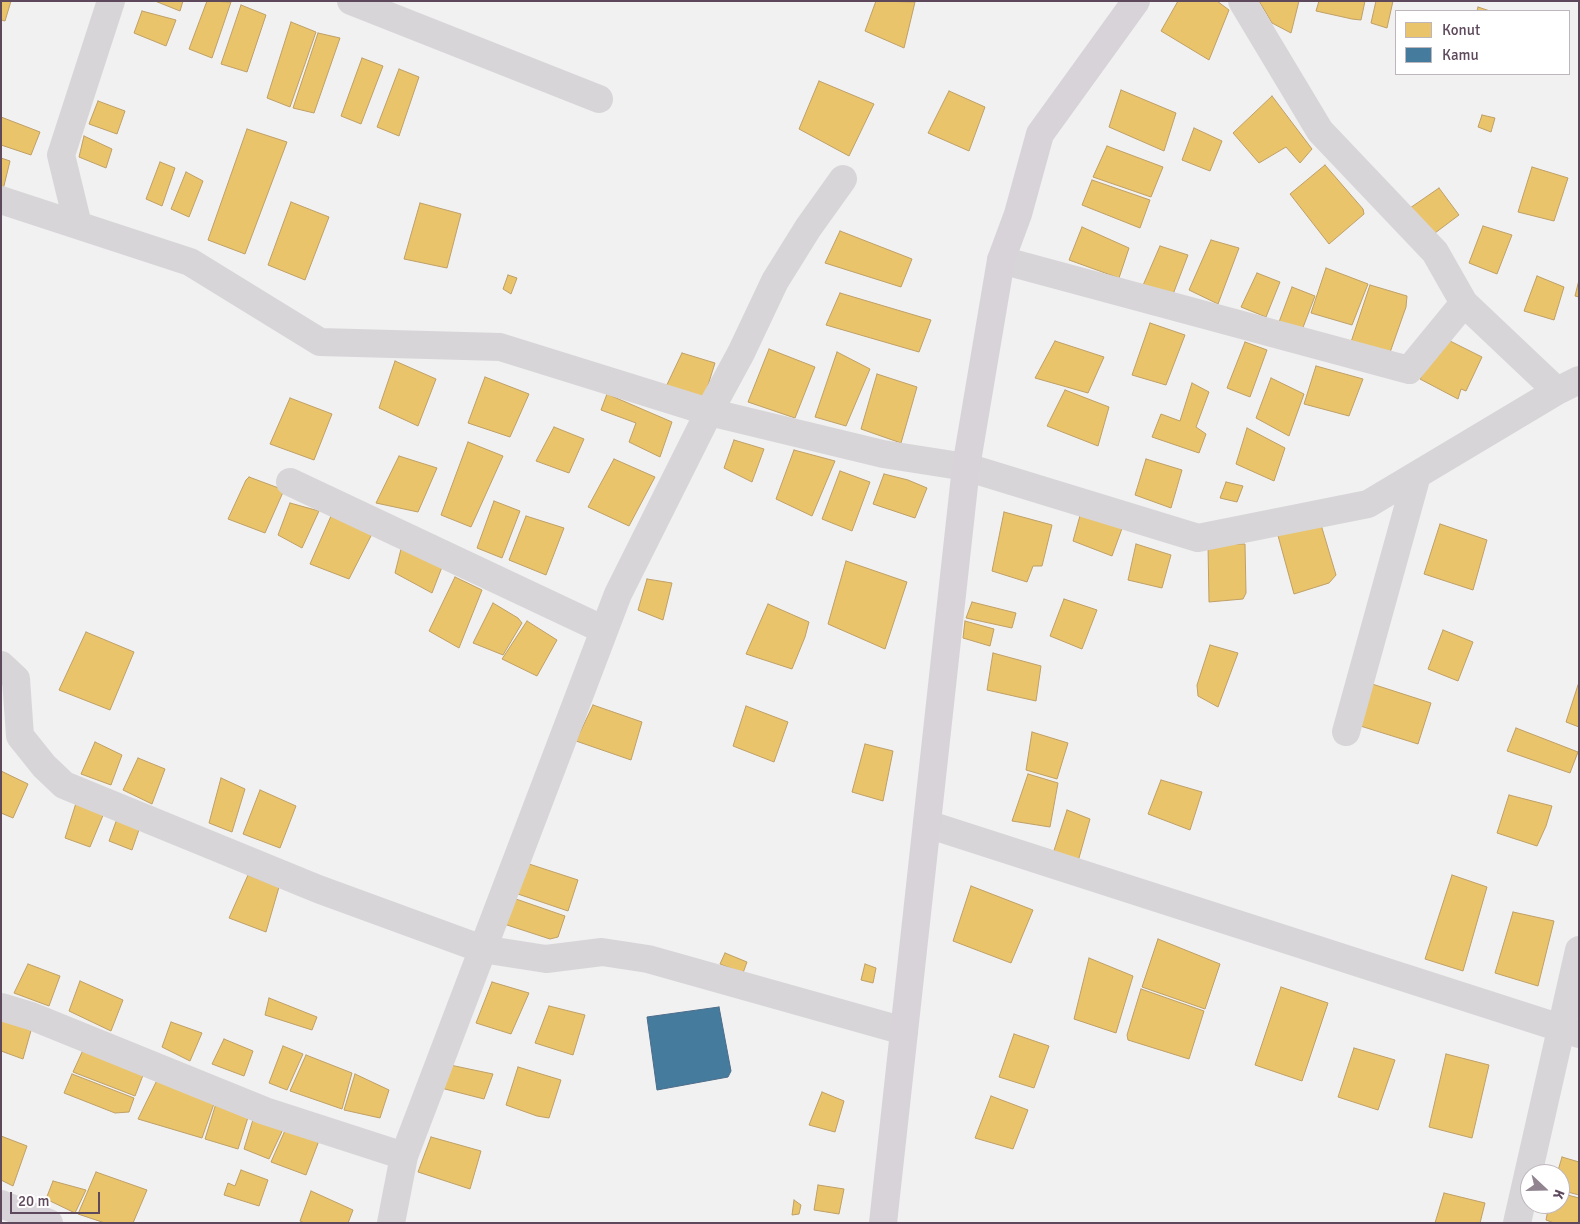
<!DOCTYPE html>
<html>
<head>
<meta charset="utf-8">
<style>
  body { margin:0 }
  #map { position:relative; width:1580px; height:1224px; overflow:hidden; background:#f1f1f1; font-family:Signika,sans-serif }
  canvas { display:block }
  .frame { position:absolute; inset:0; border:2px solid #5d495b; pointer-events:none }
  .legend { position:absolute; left:1395px; top:10px; width:175px; height:65px; box-sizing:border-box; background:#fff; border:1px solid #beb6bd; margin:0; padding:6px 9px; list-style:none; font-size:15px; color:#5d495b }
  .legend li { display:flex; align-items:center; gap:10px; height:25px }
  .legend b { width:25px; border:1px solid #beb6bd }
  .north { position:absolute; left:1520px; top:1164px; width:50px; height:50px; box-sizing:border-box; background:#fff; border:1px solid #beb6bd; border-radius:50%; rotate:111deg; font-size:14px; font-weight:700; line-height:20px; text-align:center; color:#5d495b }
  .north::after { content:''; display:block; margin:auto; width:18px; height:22px; background:#918490; clip-path:polygon(50% 0,100% 100%,50% 72%,0 100%) }
  .scale { position:absolute; left:10px; top:1192px; width:90px; height:22px; box-sizing:border-box; border:2px solid #5d495b; border-top:0; padding-left:6px; font-size:15px; line-height:18px; white-space:nowrap; color:#5d495b; -webkit-text-stroke:4px #fff; paint-order:stroke }
</style>
</head>
<body>
<div id="map">
<canvas width="1580" height="1224"></canvas>
<div class="frame"></div>
<ul class="legend">
<li><b style="height:14px;background:#e9c46a"></b>Konut</li>
<li><b style="height:14px;background:#457b9d"></b>Kamu</li>
</ul>
<div class="north">K</div>
<div class="scale">20 m</div>
</div>
<script>
const context = document.querySelector('canvas').getContext('2d');
context.lineJoin = 'round';
function paint(path, color) {
  context.fillStyle = color;
  context.fill(path, 'evenodd');
}
function shape(rows) {
  const path = new Path2D();
  for (const r of rows) {
    path.moveTo(r[0], r[1]);
    for (let i = 2; i < r.length; i += 2) path.lineTo(r[i], r[i + 1]);
  }
  return path;
}
function strokePath(path, color, width, dash) {
  context.strokeStyle = color;
  context.lineWidth = width;
  context.lineCap = dash ? 'butt' : 'round';
  context.setLineDash(dash || []);
  context.stroke(path);
}
const homes = shape([
  [1,1,11,1,5,21,1,20,1,1],
  [155,1,183,1,180,11,155,1],
  [207,1,231,2,212,58,189,49,207,1],
  [876,1,915,2,904,48,865,31,876,1],
  [1178,1,1217,1,1229,10,1209,60,1161,31,1178,1],
  [1259,1,1299,1,1291,33,1272,23,1259,1],
  [1319,1,1365,1,1361,20,1352,19,1316,11,1319,1],
  [1376,1,1393,1,1387,28,1371,23,1376,1],
  [241,5,266,15,247,72,221,64,241,5],
  [1478,7,1490,11,1477,11,1478,7],
  [142,11,176,20,166,46,134,33,142,11],
  [291,22,316,32,290,107,267,98,291,22],
  [318,33,340,38,314,113,293,108,318,33],
  [362,58,383,66,361,124,341,116,362,58],
  [399,69,419,77,399,136,377,127,399,69],
  [819,81,874,104,849,156,799,129,819,81],
  [1121,90,1176,113,1164,151,1109,127,1121,90],
  [949,91,985,107,969,151,928,133,949,91],
  [1272,96,1312,149,1300,163,1286,147,1259,163,1233,133,1272,96],
  [98,101,125,111,117,134,89,124,98,101],
  [1482,115,1495,118,1491,132,1478,127,1482,115],
  [1,117,40,132,31,155,1,145,1,117],
  [1194,128,1222,141,1210,171,1182,160,1194,128],
  [247,129,287,142,245,254,208,240,247,129],
  [84,136,112,149,106,168,79,157,84,136],
  [1107,146,1163,167,1151,197,1093,177,1107,146],
  [1,158,10,161,1,198,1,158],
  [160,162,175,168,162,206,146,199,160,162],
  [1325,165,1363,209,1364,214,1329,244,1290,194,1325,165],
  [1532,167,1568,178,1554,221,1518,212,1532,167],
  [186,172,203,181,189,217,171,209,186,172],
  [1092,180,1150,200,1140,228,1082,205,1092,180],
  [1439,188,1459,215,1427,239,1410,208,1439,188],
  [291,202,329,217,305,280,268,265,291,202],
  [420,203,461,214,447,268,404,259,420,203],
  [1483,226,1512,235,1497,274,1469,263,1483,226],
  [1082,227,1129,248,1119,278,1069,260,1082,227],
  [840,231,912,259,901,287,825,263,840,231],
  [1211,240,1239,248,1218,304,1189,290,1211,240],
  [1160,246,1188,255,1172,297,1141,290,1160,246],
  [1326,268,1368,284,1352,325,1311,313,1326,268],
  [1257,273,1280,282,1266,317,1241,307,1257,273],
  [508,275,517,278,511,294,503,289,508,275],
  [1537,276,1564,287,1554,320,1524,311,1537,276],
  [1579,280,1579,297,1575,296,1579,280],
  [1370,285,1407,296,1406,307,1387,361,1351,342,1370,285],
  [1292,287,1315,296,1302,330,1279,322,1292,287],
  [840,293,931,320,919,352,826,325,840,293],
  [1150,323,1185,335,1166,385,1132,375,1150,323],
  [1444,338,1482,357,1466,391,1461,389,1458,399,1420,379,1444,338],
  [1055,341,1104,357,1088,393,1035,378,1055,341],
  [1245,342,1267,350,1250,397,1227,388,1245,342],
  [769,349,815,367,795,418,748,402,769,349],
  [837,352,870,369,846,426,815,417,837,352],
  [682,353,715,363,703,401,664,391,682,353],
  [395,361,436,379,418,426,379,408,395,361],
  [1316,366,1363,379,1349,416,1304,404,1316,366],
  [877,374,917,387,901,443,861,429,877,374],
  [485,377,529,394,510,437,468,423,485,377],
  [1271,378,1304,394,1289,436,1256,418,1271,378],
  [1192,383,1209,392,1196,427,1206,434,1199,453,1152,437,1161,414,1180,421,1192,383],
  [1065,390,1109,407,1098,446,1047,426,1065,390],
  [607,394,672,422,660,457,629,442,636,423,601,410,607,394],
  [290,398,332,414,314,460,270,444,290,398],
  [554,427,584,439,569,473,536,461,554,427],
  [1247,428,1285,448,1274,481,1236,464,1247,428],
  [734,440,764,449,752,482,724,468,734,440],
  [468,442,503,456,471,527,441,515,468,442],
  [794,450,835,461,812,516,776,499,794,450],
  [399,456,437,468,418,512,376,503,399,456],
  [614,459,655,477,629,526,588,507,614,459],
  [1146,459,1182,470,1171,508,1135,495,1146,459],
  [840,471,870,482,852,531,822,519,840,471],
  [884,474,908,480,927,488,915,518,873,504,884,474],
  [249,477,284,490,265,533,228,519,246,480,249,477],
  [1226,482,1243,486,1237,502,1220,498,1226,482],
  [494,501,520,511,502,558,477,548,494,501],
  [290,503,319,511,302,548,278,535,290,503],
  [1004,512,1052,525,1042,566,1033,566,1027,582,992,571,1004,512],
  [1081,512,1124,523,1112,556,1073,541,1081,512],
  [331,516,373,532,349,579,310,564,331,516],
  [526,516,564,528,546,575,509,560,526,516],
  [1319,518,1336,575,1329,583,1294,594,1277,532,1319,518],
  [1440,524,1487,540,1473,590,1424,574,1440,524],
  [1136,544,1171,555,1162,588,1128,580,1136,544],
  [1208,544,1245,544,1246,593,1243,599,1209,602,1208,544],
  [401,549,442,567,432,593,395,573,401,549],
  [846,561,907,582,885,649,828,624,846,561],
  [455,577,482,590,459,648,429,631,455,577],
  [647,579,672,583,663,620,638,610,647,579],
  [1064,599,1097,610,1082,649,1050,636,1064,599],
  [972,602,1016,613,1012,628,966,618,972,602],
  [493,603,518,618,522,623,503,655,473,643,493,603],
  [768,604,809,622,805,637,792,669,746,654,768,604],
  [527,621,557,640,537,676,502,659,527,621],
  [965,621,994,629,990,646,963,638,965,621],
  [1443,630,1473,642,1458,681,1428,669,1443,630],
  [86,632,134,652,110,710,59,690,86,632],
  [1210,645,1238,653,1218,707,1198,696,1197,685,1210,645],
  [993,653,1041,666,1036,701,987,690,993,653],
  [1579,682,1579,727,1566,722,1579,682],
  [1369,683,1431,703,1418,744,1354,724,1369,683],
  [593,705,642,722,631,760,576,741,593,705],
  [746,706,788,722,774,762,733,746,746,706],
  [1516,728,1578,752,1570,773,1507,751,1516,728],
  [1032,732,1068,743,1057,779,1026,770,1032,732],
  [95,742,122,755,111,785,81,774,95,742],
  [865,744,893,751,883,801,852,792,865,744],
  [138,758,165,769,152,804,123,790,138,758],
  [1,771,28,784,13,818,1,813,1,771],
  [1028,774,1058,783,1050,827,1012,821,1028,774],
  [221,778,245,789,232,832,209,823,221,778],
  [1161,780,1202,792,1190,830,1148,814,1161,780],
  [260,790,296,806,280,848,243,834,260,790],
  [1509,795,1552,806,1546,826,1537,846,1497,833,1509,795],
  [77,800,106,808,90,847,65,838,77,800],
  [1067,810,1090,819,1075,872,1050,863,1067,810],
  [118,816,141,824,132,850,109,841,118,816],
  [526,863,578,880,568,911,515,893,526,863],
  [248,875,279,887,266,932,229,918,248,875],
  [1452,875,1487,887,1463,971,1425,959,1452,875],
  [971,886,1033,910,1011,963,953,941,971,886],
  [513,898,565,916,558,937,550,939,504,924,513,898],
  [1513,912,1554,921,1538,986,1495,973,1513,912],
  [1158,939,1220,964,1205,1009,1142,987,1158,939],
  [725,953,747,962,743,973,720,964,725,953],
  [1089,958,1133,976,1116,1033,1074,1019,1089,958],
  [28,964,60,976,49,1006,14,993,28,964],
  [865,964,876,968,873,983,861,980,865,964],
  [80,981,123,1000,111,1031,69,1011,80,981],
  [492,982,529,993,511,1034,476,1023,492,982],
  [1281,987,1328,1003,1302,1081,1255,1065,1281,987],
  [1141,989,1204,1011,1189,1059,1128,1040,1127,1035,1141,989],
  [269,998,317,1017,312,1030,265,1015,269,998],
  [549,1006,585,1015,573,1055,535,1043,549,1006],
  [1,1015,32,1027,23,1059,1,1051,1,1015],
  [171,1022,202,1033,190,1061,162,1047,171,1022],
  [1014,1034,1049,1046,1034,1088,999,1077,1014,1034],
  [224,1039,253,1051,244,1076,212,1064,224,1039],
  [283,1046,303,1054,287,1090,269,1083,283,1046],
  [1354,1048,1395,1060,1378,1110,1338,1097,1354,1048],
  [83,1050,145,1070,135,1096,73,1072,83,1050],
  [1446,1054,1489,1065,1472,1138,1429,1127,1446,1054],
  [306,1055,352,1073,342,1109,290,1091,306,1055],
  [450,1065,493,1074,484,1099,441,1088,450,1065],
  [518,1067,561,1080,549,1118,537,1116,506,1105,518,1067],
  [72,1074,134,1098,129,1112,115,1113,64,1093,72,1074],
  [160,1074,216,1098,202,1138,138,1119,160,1074],
  [355,1074,389,1090,380,1118,344,1110,355,1074],
  [822,1092,844,1101,835,1132,809,1125,822,1092],
  [991,1096,1028,1110,1013,1149,975,1138,991,1096],
  [218,1097,250,1111,238,1149,205,1139,218,1097],
  [255,1113,285,1125,269,1159,244,1149,255,1113],
  [287,1126,320,1138,306,1175,271,1162,287,1126],
  [1,1136,27,1146,13,1186,1,1180,1,1136],
  [431,1137,481,1151,470,1189,418,1172,431,1137],
  [1562,1157,1579,1162,1579,1195,1560,1190,1560,1174,1557,1174,1562,1157],
  [241,1170,268,1180,259,1206,224,1195,228,1183,235,1186,241,1170],
  [96,1172,147,1190,133,1223,105,1223,78,1214,96,1172],
  [53,1181,86,1190,75,1213,46,1199,53,1181],
  [818,1185,844,1189,839,1214,814,1210,818,1185],
  [311,1191,353,1210,348,1223,304,1223,300,1221,311,1191],
  [1444,1193,1485,1203,1480,1223,1435,1223,1444,1193],
  [1560,1193,1579,1198,1579,1223,1554,1223,1546,1220,1549,1204,1560,1204,1560,1193],
  [794,1200,801,1205,799,1214,792,1215,794,1200]
]);
paint(homes, '#e9c46a');
strokePath(homes, '#bf9f66', 1);
const public = shape([
  [719,1007,731,1071,728,1077,657,1090,647,1017,719,1007]
]);
paint(public, '#457b9d');
strokePath(public, '#4c6c89', 1);
strokePath(shape([
  [351,1,599,99],
  [1242,1,1320,131,1435,252,1464,303,1557,391],
  [1,200,190,262,320,342,500,347,709,412,883,454,966,467,1198,538,1368,504,1557,391,1579,380],
  [78,225,61,155,111,1],
  [1001,260,1409,370,1464,303],
  [290,482,604,630],
  [1,665,16,679,20,736,44,766,64,785,318,889,482,949,546,959,602,952,648,959,904,1031],
  [1346,732,1417,475],
  [927,824,1579,1034],
  [1,1007,31,1016,265,1111,404,1156],
  [391,1223,404,1156,618,594,709,412,741,353,775,281,808,228,843,179],
  [1517,1223,1579,950]
]), '#d8d5d8', 28);
strokePath(shape([
  [1,1204,49,1223],
  [883,1223,966,467,1001,260,1018,214,1040,134,1136,1]
]), '#d8d3d8', 28);
</script>
</body>
</html>
